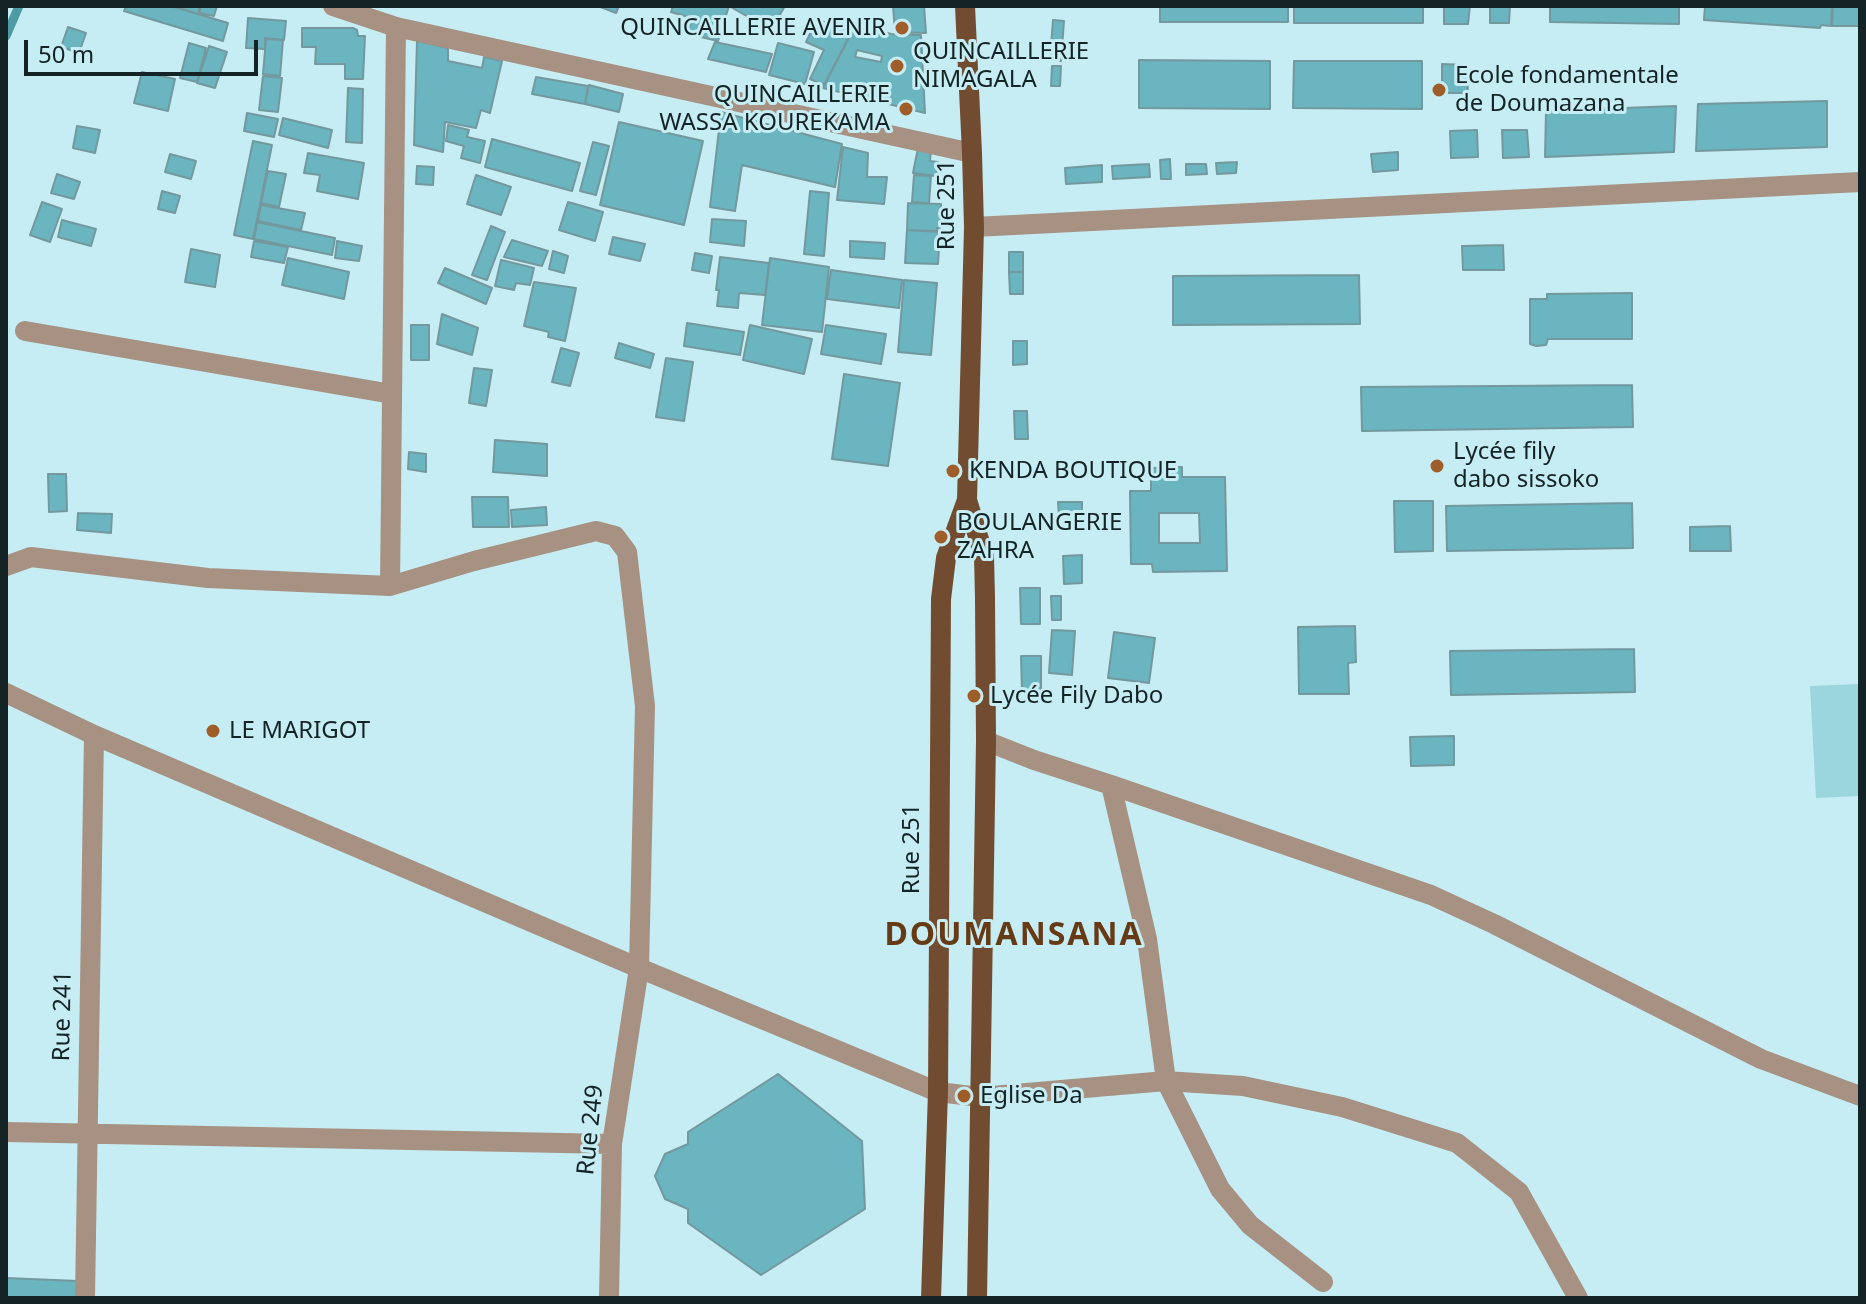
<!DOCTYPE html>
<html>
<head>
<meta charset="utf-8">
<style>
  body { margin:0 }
  #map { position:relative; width:1866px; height:1304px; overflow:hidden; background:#c6edf3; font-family:"Noto Sans",sans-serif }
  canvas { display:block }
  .frame { position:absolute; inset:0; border:8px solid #142325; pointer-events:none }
  .scale { position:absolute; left:24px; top:40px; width:234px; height:36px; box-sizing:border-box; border:4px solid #142325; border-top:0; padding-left:10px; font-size:24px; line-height:28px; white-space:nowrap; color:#142325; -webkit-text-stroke:6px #c6edf3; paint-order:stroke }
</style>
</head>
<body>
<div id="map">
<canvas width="1866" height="1304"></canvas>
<div class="frame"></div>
<div class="scale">50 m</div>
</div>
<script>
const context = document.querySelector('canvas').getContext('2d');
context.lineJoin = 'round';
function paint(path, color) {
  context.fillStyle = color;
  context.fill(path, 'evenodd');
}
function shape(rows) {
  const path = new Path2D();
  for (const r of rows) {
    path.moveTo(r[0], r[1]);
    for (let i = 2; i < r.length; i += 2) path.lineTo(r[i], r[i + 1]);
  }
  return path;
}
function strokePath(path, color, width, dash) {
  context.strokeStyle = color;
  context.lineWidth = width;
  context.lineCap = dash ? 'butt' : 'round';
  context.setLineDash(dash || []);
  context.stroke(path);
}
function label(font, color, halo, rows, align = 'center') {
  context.font = font + ' "Noto Sans",sans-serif';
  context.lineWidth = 6;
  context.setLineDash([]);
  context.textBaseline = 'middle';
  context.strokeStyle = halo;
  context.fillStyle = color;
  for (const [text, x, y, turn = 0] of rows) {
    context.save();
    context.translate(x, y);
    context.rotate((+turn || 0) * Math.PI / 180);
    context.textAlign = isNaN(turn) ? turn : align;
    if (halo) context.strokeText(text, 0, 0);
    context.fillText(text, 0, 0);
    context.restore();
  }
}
paint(shape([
  [1860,684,1860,796,1816,798,1810,686]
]), '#9bd5de');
strokePath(shape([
  [6,36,19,6]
]), '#4e9aa5', 9);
const building = shape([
  [126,6,171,6,228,23,223,41,124,11,126,6],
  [173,6,200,6,198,14,173,6],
  [201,6,217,6,214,16,199,13,201,6],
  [598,6,619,6,616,13,598,6],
  [673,6,729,6,718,41,688,34,691,18,671,12,673,6],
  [729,6,785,6,771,30,729,6],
  [893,6,924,6,926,33,895,32,893,6],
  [1160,6,1288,6,1288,22,1160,22,1160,6],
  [1294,6,1423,6,1423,23,1294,23,1294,6],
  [1444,6,1470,6,1468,24,1444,24,1444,6],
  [1490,6,1510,6,1509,23,1490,23,1490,6],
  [1550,6,1679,6,1679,24,1550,22,1550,6],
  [1705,6,1832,6,1831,26,1821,25,1820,28,1704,20,1705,6],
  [1833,6,1860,6,1860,26,1832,26,1833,6],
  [248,18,286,21,284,40,265,38,265,49,246,48,248,18],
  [817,19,851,33,824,85,810,79,824,50,806,42,817,19],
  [1053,20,1064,21,1061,61,1050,59,1053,20],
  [856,24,891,34,921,35,925,113,823,88,856,24],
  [857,50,882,56,881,62,855,57,857,50],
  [68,27,86,33,79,53,61,47,68,27],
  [302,28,353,28,357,30,358,36,365,36,363,79,345,79,345,64,315,64,316,47,302,47,302,28],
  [266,39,283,40,280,76,263,74,266,39],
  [417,41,448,48,448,61,482,68,484,57,502,61,490,113,481,110,476,128,445,122,443,152,414,145,417,41],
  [715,42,772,54,766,72,708,59,715,42],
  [189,43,206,48,197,82,180,78,189,43],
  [778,43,814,52,805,84,769,75,778,43],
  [209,46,227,52,215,88,197,83,209,46],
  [1139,60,1270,61,1270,109,1139,108,1139,60],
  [1294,61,1422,61,1422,109,1293,108,1294,61],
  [1442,64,1467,65,1468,93,1442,93,1442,64],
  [1052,66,1061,66,1060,86,1051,86,1052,66],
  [142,72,175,79,168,111,134,103,142,72],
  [263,76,282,78,278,112,259,110,263,76],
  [536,77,588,86,585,104,532,94,536,77],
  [589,85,623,94,619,112,585,104,589,85],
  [348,88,363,89,362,143,346,142,348,88],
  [1827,101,1827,147,1696,151,1698,104,1827,101],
  [1676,106,1674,152,1545,157,1546,111,1676,106],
  [721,112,842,144,835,187,742,165,735,211,710,207,721,112],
  [247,113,278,119,274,137,244,131,247,113],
  [283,118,332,130,328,148,279,135,283,118],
  [619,122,703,141,684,225,600,205,619,122],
  [448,125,469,130,467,137,485,141,480,163,461,158,464,146,446,141,448,125],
  [77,126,100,130,95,153,73,148,77,126],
  [1477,130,1478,157,1451,158,1450,131,1477,130],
  [1502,130,1527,130,1529,157,1503,158,1502,130],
  [492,139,580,163,572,191,485,167,492,139],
  [253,141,272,145,253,239,234,235,253,141],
  [593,142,609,146,596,195,580,191,593,142],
  [843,147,868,153,867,177,887,177,884,204,837,200,843,147],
  [918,148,931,149,930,161,938,162,937,176,913,173,918,148],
  [1398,152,1398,170,1373,172,1371,154,1398,152],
  [308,153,364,163,358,199,317,191,320,175,304,173,308,153],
  [170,154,196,161,191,179,165,172,170,154],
  [1170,159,1171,179,1161,179,1160,160,1170,159],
  [1237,162,1236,173,1217,174,1216,163,1237,162],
  [1149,164,1150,177,1113,179,1112,166,1149,164],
  [1186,164,1206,164,1207,174,1186,175,1186,164],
  [1102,165,1102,182,1066,184,1065,168,1102,165],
  [417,166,434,167,433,185,416,184,417,166],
  [268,171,286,174,279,207,261,203,268,171],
  [57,174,80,182,74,199,51,193,57,174],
  [476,175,511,187,501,215,467,204,476,175],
  [914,175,931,176,929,203,912,202,914,175],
  [162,191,180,196,175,213,158,209,162,191],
  [810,191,829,193,824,256,804,254,810,191],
  [42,202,62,209,50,242,30,235,42,202],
  [568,202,603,212,595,241,559,230,568,202],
  [908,203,941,204,940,229,937,228,937,231,907,230,908,203],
  [261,205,305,213,301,230,258,221,261,205],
  [712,219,746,221,744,246,710,242,712,219],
  [62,220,96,229,91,246,58,237,62,220],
  [257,222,335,238,332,255,254,239,257,222],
  [491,226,505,232,487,280,472,275,491,226],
  [907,230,940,232,938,264,905,263,907,230],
  [613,237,645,244,640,261,609,254,613,237],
  [512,240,548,251,542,266,504,257,512,240],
  [254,241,288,247,284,263,251,257,254,241],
  [337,241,362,246,359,261,335,258,337,241],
  [850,241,885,243,884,259,850,257,850,241],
  [1503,245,1504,270,1463,270,1462,246,1503,245],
  [191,249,220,255,215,287,185,282,191,249],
  [553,251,568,256,564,273,549,269,553,251],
  [1009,252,1023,252,1023,272,1009,272,1009,252],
  [695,253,712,256,709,273,692,270,695,253],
  [720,257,769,263,765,295,739,293,738,308,717,306,719,290,716,290,720,257],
  [288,258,349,272,344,299,282,285,288,258],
  [770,258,829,267,822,332,762,325,770,258],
  [501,260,534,268,530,285,516,283,514,290,495,286,501,260],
  [445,268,492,288,486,304,438,283,445,268],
  [831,270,902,280,899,308,827,299,831,270],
  [1009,272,1023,272,1023,294,1010,294,1009,272],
  [1359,275,1360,324,1173,325,1173,276,1359,275],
  [904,280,937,283,931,355,898,352,904,280],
  [534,282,576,288,565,341,548,337,549,332,524,326,534,282],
  [1632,293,1632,339,1548,339,1546,345,1536,346,1530,344,1530,299,1547,299,1547,294,1632,293],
  [442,314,478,328,472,355,437,344,442,314],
  [687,323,744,332,740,355,684,346,687,323],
  [411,325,429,325,429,360,411,360,411,325],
  [750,325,812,339,804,374,743,360,750,325],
  [826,325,886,334,881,364,821,354,826,325],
  [1013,341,1027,341,1027,364,1013,365,1013,341],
  [619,343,654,354,650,368,615,358,619,343],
  [561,348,579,353,570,386,552,382,561,348],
  [666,358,693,362,684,421,656,417,666,358],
  [474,368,492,370,486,406,469,403,474,368],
  [844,374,900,383,888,466,832,459,844,374],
  [1632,385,1633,427,1362,431,1361,387,1632,385],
  [1014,411,1027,411,1028,439,1015,439,1014,411],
  [495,440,547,444,547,476,493,472,495,440],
  [409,452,426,454,426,472,408,469,409,452],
  [1182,467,1182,477,1225,477,1227,571,1153,572,1152,564,1131,564,1130,491,1151,491,1151,468,1182,467],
  [1159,513,1199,513,1200,543,1159,543,1159,513],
  [48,474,66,474,67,511,49,512,48,474],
  [472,497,508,497,509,527,473,527,472,497],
  [1394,501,1433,501,1433,551,1395,552,1394,501],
  [1058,502,1082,502,1082,519,1059,519,1058,502],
  [1632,503,1633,548,1447,551,1446,506,1632,503],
  [546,507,547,525,512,527,511,510,546,507],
  [78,513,112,514,111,533,77,530,78,513],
  [1730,526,1731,551,1690,551,1690,527,1730,526],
  [1082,555,1082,583,1064,584,1063,556,1082,555],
  [1020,588,1040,588,1040,624,1021,624,1020,588],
  [1051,596,1061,596,1061,620,1052,620,1051,596],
  [1355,626,1356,662,1348,663,1349,694,1299,694,1298,627,1355,626],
  [1052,630,1075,631,1072,675,1049,673,1052,630],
  [1114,632,1155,638,1149,683,1108,678,1114,632],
  [1634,649,1635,692,1451,695,1450,651,1634,649],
  [1021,656,1041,656,1041,691,1022,691,1021,656],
  [1454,736,1454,765,1411,766,1410,737,1454,736],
  [778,1074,862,1141,865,1209,761,1275,688,1223,688,1209,665,1199,655,1176,665,1154,688,1144,688,1132,778,1074],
  [6,1278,78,1281,77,1298,6,1298,6,1278]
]);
paint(building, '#6ab5c0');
strokePath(building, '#73989d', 2);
strokePath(shape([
  [333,6,396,27,972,153],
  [974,227,1860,182],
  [25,331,392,394],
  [6,566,31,557,208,578,390,586,474,561,596,531,615,536,627,552,645,706,639,968,612,1144,609,1298],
  [390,586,396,27],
  [6,693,94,735,639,968,938,1092,980,1097,1166,1081,1243,1086,1342,1107,1457,1143,1519,1192,1578,1298],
  [986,741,1034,760,1111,785,1147,939,1166,1081,1220,1189,1250,1225,1323,1282],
  [1111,785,1431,895,1494,924,1761,1059,1860,1096],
  [6,1132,612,1144],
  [85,1298,94,735]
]), '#a79182', 20);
strokePath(shape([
  [965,6,972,153,974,227,967,500,984,556,985,598,986,741,977,1298],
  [931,1298,938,1092,941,599,946,558,967,500]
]), '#714c30', 20);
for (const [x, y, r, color] of [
  [902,28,8,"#9f5e29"],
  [897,66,8,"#9f5e29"],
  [1439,90,8,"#9f5e29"],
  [906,109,8,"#9f5e29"],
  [1437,466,8,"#9f5e29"],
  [953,471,8,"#9f5e29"],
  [941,537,8,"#9f5e29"],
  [974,696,8,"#9f5e29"],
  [213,731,8,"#9f5e29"],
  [964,1096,8,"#9f5e29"]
]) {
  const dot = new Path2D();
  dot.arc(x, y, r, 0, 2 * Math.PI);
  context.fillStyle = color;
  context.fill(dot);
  strokePath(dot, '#c6edf3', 3);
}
label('24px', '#142325', '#c6edf3', [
  ["QUINCAILLERIE AVENIR",886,28,"right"],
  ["QUINCAILLERIE",913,52],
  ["NIMAGALA",913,80],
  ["Ecole fondamentale",1455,76],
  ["de Doumazana",1455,104],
  ["QUINCAILLERIE",890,95,"right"],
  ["WASSA KOUREKAMA",890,123,"right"],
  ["Lycée fily",1453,452],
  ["dabo sissoko",1453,480],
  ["KENDA BOUTIQUE",969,471],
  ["BOULANGERIE",957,523],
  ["ZAHRA",957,551],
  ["Lycée Fily Dabo",990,696],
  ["LE MARIGOT",229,731],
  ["Eglise Da",980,1096]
], 'left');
label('24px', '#142325', '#c6edf3', [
  ["Rue 251",947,205,-90],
  ["Rue 251",912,849,-90],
  ["Rue 241",63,1016,-89],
  ["Rue 249",591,1130,-84]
]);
context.letterSpacing = '2px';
label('bold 32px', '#663a15', '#c6edf3', [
  ["DOUMANSANA",1014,936]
]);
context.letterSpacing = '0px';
</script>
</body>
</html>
